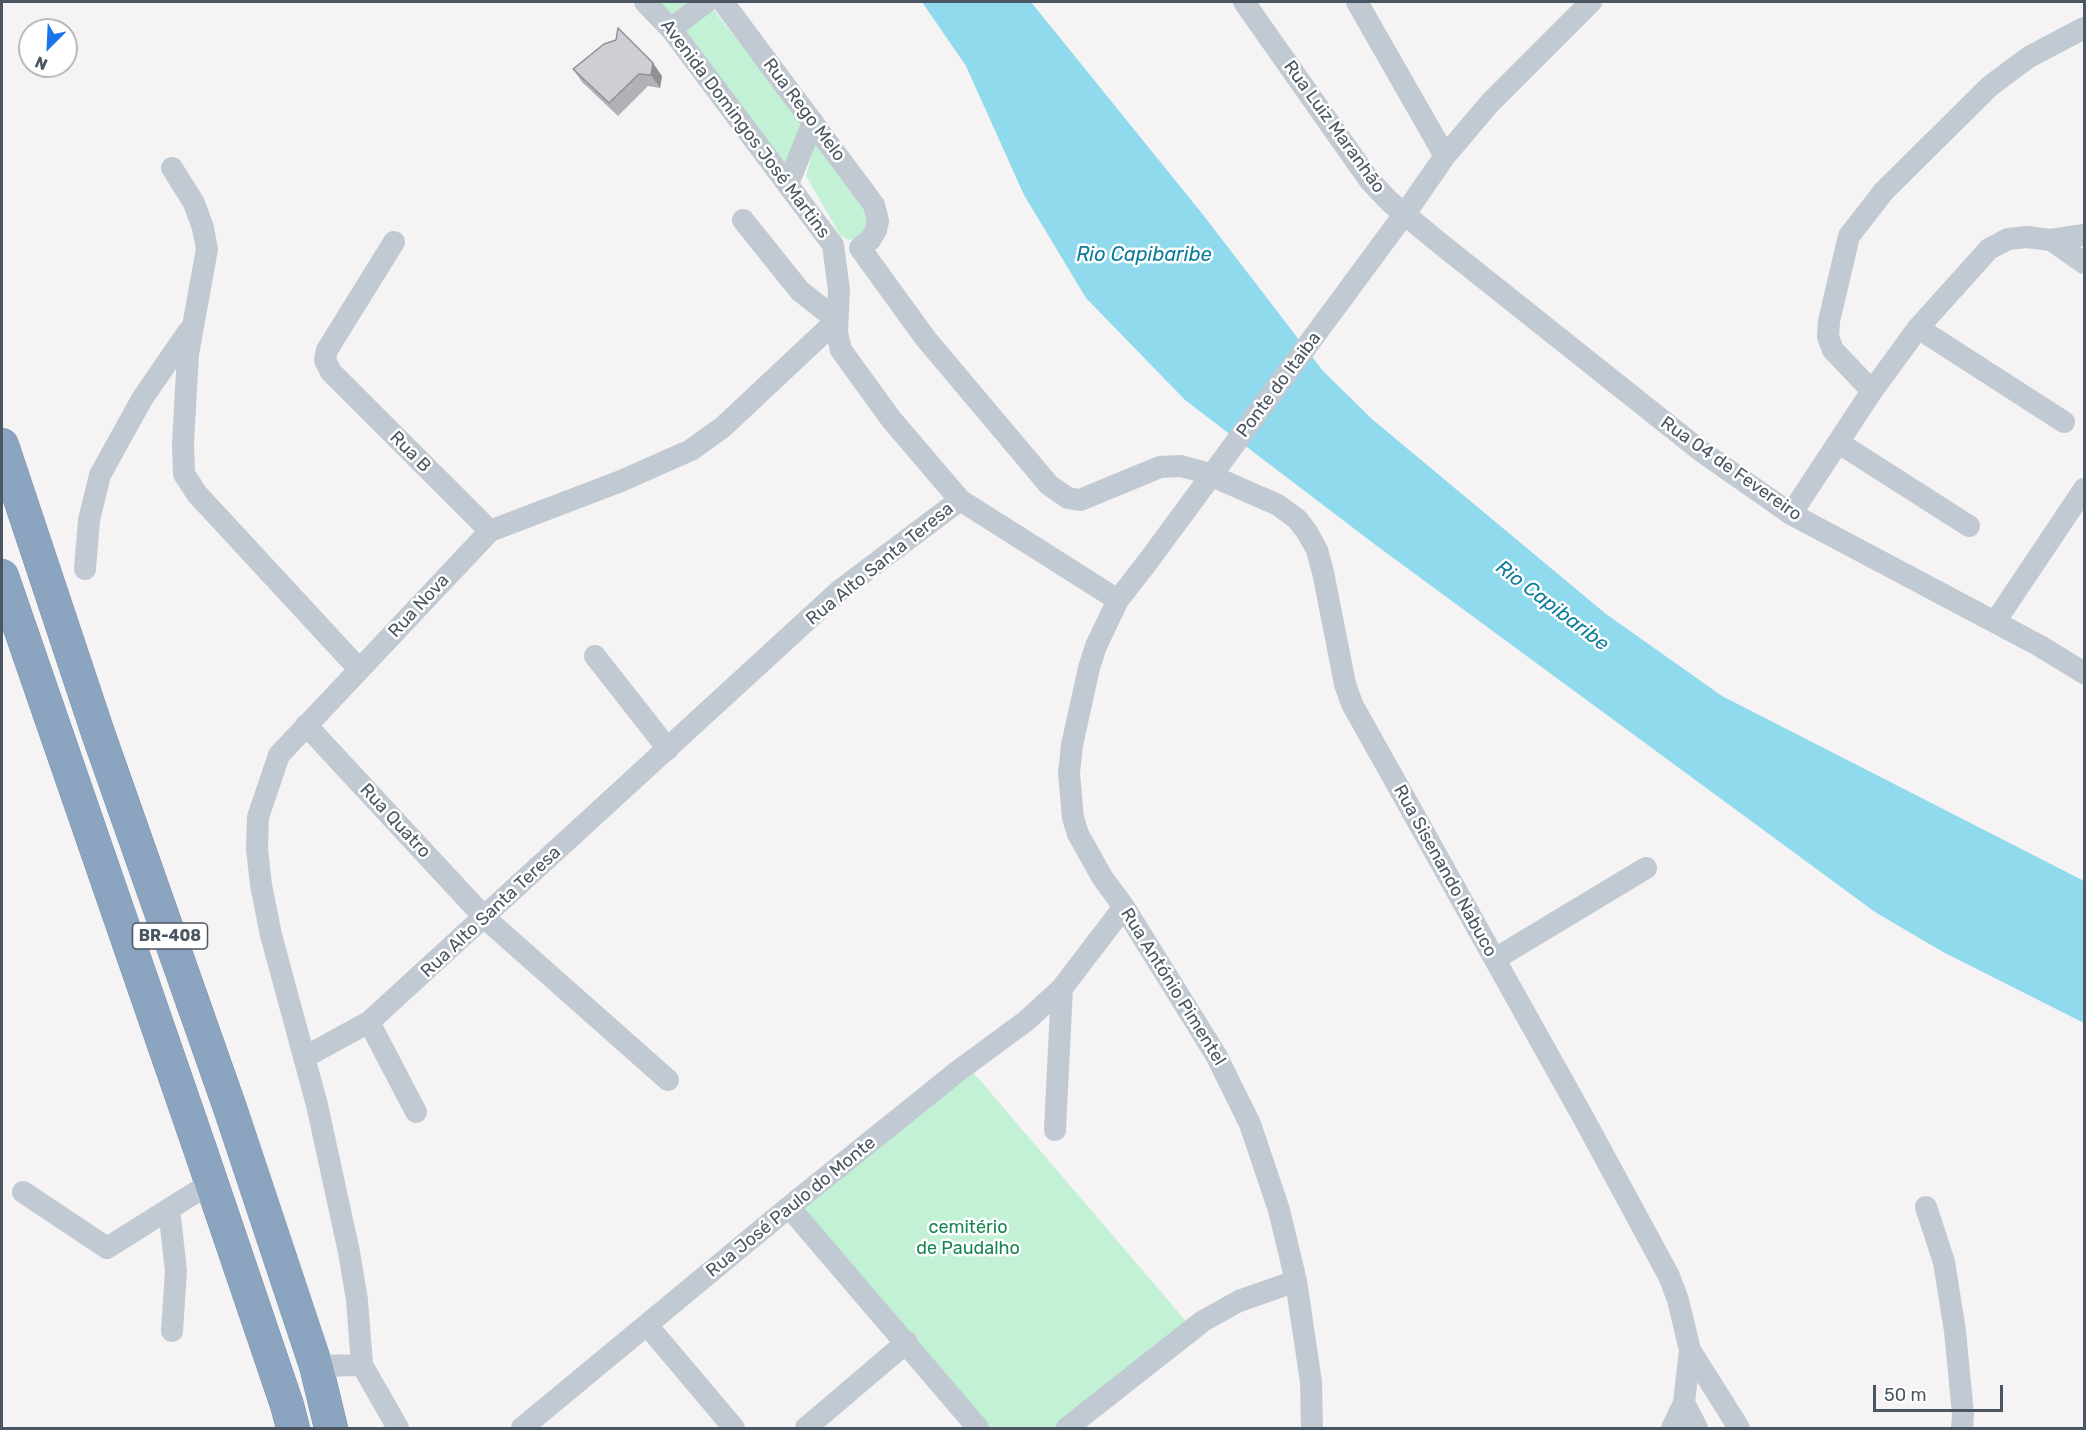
<!DOCTYPE html>
<html>
<head>
<meta charset="utf-8">
<style>
  body { margin:0 }
  #map { position:relative; width:2086px; height:1430px; overflow:hidden; background:#f5f3f3; font-family:Rubik,sans-serif }
  canvas { display:block }
  .frame { position:absolute; inset:0; border:3px solid #4a5661; pointer-events:none }
  .north { position:absolute; left:18px; top:18px; width:60px; height:60px; box-sizing:border-box; background:#fff; border:2px solid #b7bbc0; border-radius:50%; rotate:204deg; font-size:16px; font-weight:700; line-height:24px; text-align:center; color:#4a5661 }
  .north::after { content:''; display:block; margin:auto; width:21px; height:27px; background:#1a73e8; clip-path:polygon(50% 0,100% 100%,50% 72%,0 100%) }
  .scale { position:absolute; left:1873px; top:1385px; width:130px; height:27px; box-sizing:border-box; border:3px solid #4a5661; border-top:0; padding-left:8px; font-size:18px; line-height:21px; white-space:nowrap; color:#4a5661; -webkit-text-stroke:4px #fff; paint-order:stroke }
</style>
</head>
<body>
<div id="map">
<canvas width="2086" height="1430"></canvas>
<div class="frame"></div>
<div class="north">N</div>
<div class="scale">50 m</div>
</div>
<script>
const context = document.querySelector('canvas').getContext('2d');
context.lineJoin = 'round';
function paint(path, color) {
  context.fillStyle = color;
  context.fill(path, 'evenodd');
}
function shape(rows) {
  const path = new Path2D();
  for (const r of rows) {
    path.moveTo(r[0], r[1]);
    for (let i = 2; i < r.length; i += 2) path.lineTo(r[i], r[i + 1]);
  }
  return path;
}
function strokePath(path, color, width, dash) {
  context.strokeStyle = color;
  context.lineWidth = width;
  context.lineCap = dash ? 'butt' : 'round';
  context.setLineDash(dash || []);
  context.stroke(path);
}
function label(font, color, halo, rows, align = 'center') {
  context.font = font + ' Rubik,sans-serif';
  context.lineWidth = 5;
  context.setLineDash([]);
  context.textBaseline = 'middle';
  context.strokeStyle = halo;
  context.fillStyle = color;
  for (const [text, x, y, turn = 0] of rows) {
    context.save();
    context.translate(x, y);
    context.rotate((+turn || 0) * Math.PI / 180);
    context.textAlign = isNaN(turn) ? turn : align;
    if (halo) context.strokeText(text, 0, 0);
    context.fillText(text, 0, 0);
    context.restore();
  }
}
paint(shape([
  [654,2,707,2,803,122,786,165],
  [815,143,823,145,870,219,859,238,848,240,840,235,806,176],
  [966,1064,1191,1327,1063,1428,985,1428,791,1207]
]), '#c3f1d5');
paint(shape([
  [922,2,1031,2,1204,216,1323,371,1373,420,1606,614,1722,696,2084,881,2084,1023,1943,952,1875,912,1377,546,1185,400,1086,298,1024,195,966,66]
]), '#90daee');
const highway = shape([
  [2,445,98,733,230,1108,316,1366,331,1428],
  [2,576,199,1146,287,1405,293,1428]
]);
strokePath(highway, '#7690ad', 34);
strokePath(shape([
  [645,2,671,29,833,245,839,290,837,332,841,350,891,419,960,500,1118,600],
  [723,2,874,205,878,221,876,230,870,240,860,248,926,339,1049,485,1068,498,1080,500,1160,467,1181,466,1203,472,1278,505,1297,519,1307,532,1317,550,1323,572,1345,684,1352,704,1583,1117,1669,1276,1678,1300,1690,1350,1684,1403,1697,1428],
  [1244,2,1370,181,1390,202,1437,241,1701,451,1791,514,2040,646,2084,673],
  [1357,2,1445,156],
  [671,29,706,2],
  [172,168,194,203,203,228,207,249,188,354,183,443,184,474,197,494,359,669],
  [788,184,813,122],
  [1411,205,1445,156,1490,103,1591,2],
  [2051,240,2084,263],
  [394,242,327,350,325,360,331,372,490,531],
  [1918,328,2064,422],
  [1872,391,1833,350,1828,337,1829,321,1849,236,1884,191,1990,86,2029,57,2084,28],
  [1839,443,1969,526],
  [1791,514,1872,391,1918,328,1989,249,2008,239,2027,237,2051,240,2084,235],
  [1146,564,1118,600,1096,646,1089,668,1072,745,1069,773,1073,818,1078,834,1102,877,1124,907,1216,1055,1250,1124,1279,1210,1296,1281,1311,1382,1312,1428],
  [85,569,89,520,100,475,142,399,188,332],
  [1995,622,2084,489],
  [595,656,668,749],
  [306,725,485,918,668,1080],
  [1495,959,1646,868],
  [369,1022,416,1112],
  [305,1057,369,1022,839,591,960,500],
  [1055,1130,1062,988],
  [23,1192,107,1248,212,1182],
  [789,1207,978,1428],
  [1926,1207,1944,1262,1955,1331,1963,1414,1962,1428],
  [169,1209,176,1271,172,1331],
  [647,1325,734,1428],
  [1690,1350,1739,1428],
  [316,1366,362,1365],
  [398,1428,362,1365,357,1300,349,1252,317,1105,271,935,261,885,257,849,258,817,279,755,490,531,621,481,691,450,723,427,837,320,800,291,743,220],
  [522,1428,789,1207,958,1071,1026,1021,1062,988,1124,907],
  [806,1428,907,1342],
  [1067,1428,1203,1321,1239,1301,1296,1281],
  [1672,1428,1684,1403]
]), '#c1cad2', 22);
strokePath(highway, '#8ba5c1', 33);
strokePath(shape([
  [1146,564,1411,205]
]), '#c1cad2', 22);
paint(shape([
  [616,40,662,76,660,88,648,86,618,116,582,82,573,69]
]), '#b0b2b7');
paint(shape([
  [653,63,662,76,660,88,651,75]
]), '#909195');
const building = shape([
  [618,28,653,63,651,75,639,74,609,103,573,69,604,44,616,40,618,28]
]);
paint(building, '#cdcfd5');
strokePath(building, '#909195', 1.5);
for (const [x, y, w] of [
  [170,936,75]
]) {
  const box = new Path2D();
  box.roundRect(x - w / 2, y - 13, w, 26, 4.5);
  context.fillStyle = '#fff';
  context.fill(box);
  strokePath(box, '#4a5661', 1.5);
}
label('bold 16px', '#4a5661', null, [
  ["BR-408",170,936]
]);
label('18px', '#4a5661', '#fff', [
  ["Rua Rego Melo",804,110,53],
  ["Rua Luiz Maranhão",1334,127,54],
  ["Avenida Domingos José Martins",745,129,53],
  ["Ponte do Itaiba",1279,385,-53],
  ["Rua B",410,452,45],
  ["Rua 04 de Fevereiro",1731,469,35],
  ["Rua Alto Santa Teresa",880,564,-39],
  ["Rua Nova",419,606,-47],
  ["Rua Quatro",395,821,47],
  ["Rua Sisenando Nabuco",1445,871,61],
  ["Rua Alto Santa Teresa",491,912,-43],
  ["Rua António Pimentel",1173,987,58],
  ["Rua José Paulo do Monte",791,1207,-39]
]);
label('18px', '#17864f', '#fff', [
  ["cemitério",968,1228],
  ["de Paudalho",968,1249]
]);
label('italic 20px', '#0c7c9b', '#fff', [
  ["Rio Capibaribe",1144,255],
  ["Rio Capibaribe",1552,606,37]
]);
</script>
</body>
</html>
